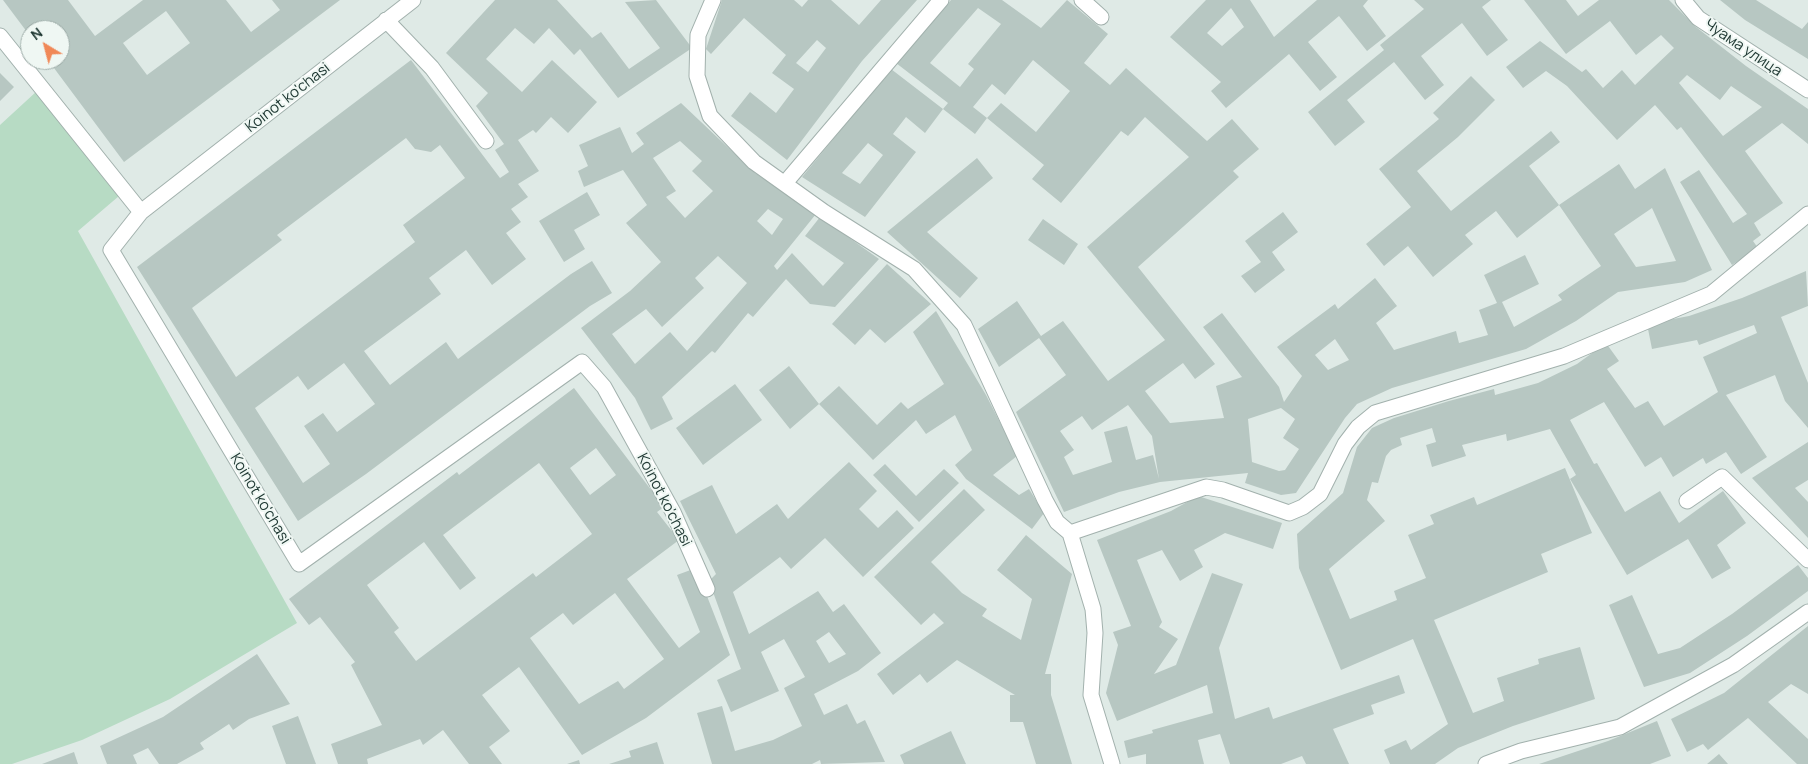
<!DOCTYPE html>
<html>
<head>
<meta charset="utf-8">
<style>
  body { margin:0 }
  #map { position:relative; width:1808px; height:764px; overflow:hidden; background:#dfeae6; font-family:Manrope,sans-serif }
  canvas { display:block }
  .north { position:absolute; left:20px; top:20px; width:50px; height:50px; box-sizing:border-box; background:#eff7f3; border:1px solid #9caba7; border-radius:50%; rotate:323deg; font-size:14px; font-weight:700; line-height:20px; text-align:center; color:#203934 }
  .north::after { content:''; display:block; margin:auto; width:18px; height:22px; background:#f08857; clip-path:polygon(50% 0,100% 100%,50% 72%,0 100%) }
</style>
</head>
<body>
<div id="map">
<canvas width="1808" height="764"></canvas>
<div class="north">N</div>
</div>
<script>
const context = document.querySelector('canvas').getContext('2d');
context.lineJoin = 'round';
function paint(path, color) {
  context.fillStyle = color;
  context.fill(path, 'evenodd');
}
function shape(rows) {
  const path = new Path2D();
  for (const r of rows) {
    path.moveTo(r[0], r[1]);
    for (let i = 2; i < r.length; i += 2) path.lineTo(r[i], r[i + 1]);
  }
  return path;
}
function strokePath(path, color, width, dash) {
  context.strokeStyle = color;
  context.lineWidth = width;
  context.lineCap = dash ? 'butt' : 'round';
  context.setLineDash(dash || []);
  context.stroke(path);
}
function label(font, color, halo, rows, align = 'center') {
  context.font = font + ' Manrope,sans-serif';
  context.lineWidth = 4;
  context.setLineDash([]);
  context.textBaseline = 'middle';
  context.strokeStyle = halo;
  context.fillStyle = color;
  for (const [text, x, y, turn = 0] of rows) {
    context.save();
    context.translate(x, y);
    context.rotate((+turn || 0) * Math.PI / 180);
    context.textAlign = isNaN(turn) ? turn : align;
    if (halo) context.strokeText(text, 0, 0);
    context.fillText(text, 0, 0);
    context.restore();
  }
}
paint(shape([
  [37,91,119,196,78,231,297,623,170,699,82,740,12,764,0,764,0,125]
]), '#b7dbc4');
paint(shape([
  [3,0,68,0,95,36,143,0,226,0,251,32,280,10,272,0,340,0,124,162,48,60,60,60,60,30,30,30,30,36],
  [166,11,190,43,147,75,123,43],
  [495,0,557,0,592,38,601,32,629,69,660,48,625,2,656,0,692,48,618,98,580,49,574,55,549,28,534,44,515,28,486,59,522,92,552,60,597,102,568,133,551,117,536,133,533,130,518,140,539,171,518,184,528,197,511,209,521,222,506,233,526,259,492,285,466,250,429,278,441,294,364,351,390,385,446,342,458,359,571,274,592,261,612,293,590,306,366,474,298,521,137,267,411,60,500,178,509,172,495,150,504,144,476,106,488,93,446,53],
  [406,138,415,149,431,152,440,145,465,178,403,225,415,242,236,377,192,308,282,240,277,235],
  [344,363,375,404,337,432,323,413,304,426,330,464,303,483,255,408,298,376,308,390],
  [722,0,794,0,802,7,808,0,831,0,859,25,881,0,917,0,862,61,787,160,731,116,750,92,776,113,794,89,772,73,786,55,744,18,711,54,706,49],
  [817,40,826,48,808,72,796,63],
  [951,0,1002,0,1041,28,1067,0,1108,34,1084,63,1110,85,1126,68,1207,141,1232,119,1259,149,1233,171,1239,177,1138,267,1215,364,1195,379,1183,363,1145,391,1170,423,1224,418,1216,386,1242,377,1203,327,1222,313,1279,387,1284,402,1302,376,1277,347,1335,304,1338,309,1375,278,1397,306,1376,323,1394,350,1456,331,1459,343,1488,335,1479,310,1497,303,1484,275,1525,255,1539,284,1502,302,1514,327,1562,300,1558,295,1601,266,1559,205,1517,238,1496,211,1465,235,1473,244,1433,277,1408,246,1384,266,1366,244,1411,207,1379,169,1439,119,1433,113,1471,76,1495,100,1458,137,1417,171,1451,211,1551,131,1560,142,1529,166,1559,205,1619,164,1635,189,1665,168,1712,270,1685,282,1618,292,1576,321,1526,349,1392,388,1357,404,1345,418,1296,493,1281,495,1245,483,1248,473,1160,482,1119,492,1064,512,1016,412,1066,375,1039,338,999,367,978,329,1017,301,1041,336,1063,321,1108,381,1165,340,1087,247,1189,157,1145,117,1128,136,1121,131,1061,203,1032,179,1044,165,987,118,1001,103,1036,132,1070,91,1033,60,1005,95,992,84,973,107,987,118,975,134,943,109,925,133,906,117,893,134,916,152,865,217,802,177,891,69,943,109,948,103,896,63],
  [978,8,1001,24,968,64,974,69,960,87,930,63],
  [868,143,883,155,860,184,842,173],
  [1652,208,1676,261,1636,267,1614,234],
  [1335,339,1349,360,1328,370,1315,355],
  [1128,405,1152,436,1159,479,1153,455,1136,460,1127,426,1104,432,1112,462,1073,475,1064,457,1074,450,1060,431,1082,416,1092,430],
  [1281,408,1295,419,1283,438,1299,449,1285,470,1279,471,1252,462,1248,419],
  [1206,0,1250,0,1274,37,1317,0,1368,0,1363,6,1386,36,1367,51,1339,16,1308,42,1337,77,1320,91,1289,54,1226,108,1211,91,1221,82,1170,37],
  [1231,8,1244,27,1222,46,1207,33],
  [1414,0,1491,0,1482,7,1508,40,1487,56,1462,23,1421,56,1444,85,1425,100,1394,62,1347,100,1365,122,1335,146,1308,112,1384,50,1380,45,1424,9],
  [1524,0,1566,0,1578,16,1599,0,1669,0,1696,27,1746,66,1808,109,1808,144,1782,123,1745,151,1783,203,1754,223,1761,235,1753,241,1758,248,1732,265,1680,182,1699,170,1733,223,1747,214,1681,127,1677,130,1655,105,1617,140,1567,86,1546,71,1523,88,1506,67,1540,41,1582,72,1586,69,1603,88,1622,70,1635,85,1674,48,1661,35,1636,55,1610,21,1566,54],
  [1687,75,1720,100,1731,86,1762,107,1723,136,1679,83],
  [1720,0,1756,0,1802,29,1808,22,1808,59,1745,20],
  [0,73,14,87,0,101],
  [681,103,755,173,816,214,774,266,777,270,792,253,823,286,844,263,805,236,820,217,879,259,835,307,810,304,786,279,753,317,748,313,715,353,712,351,662,397,673,419,651,430,635,398,581,328,630,291,661,262,626,223,647,205,623,170,584,187,578,171,588,166,579,145,620,127,632,153,644,144,636,133],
  [680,141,702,161,692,171,713,191,685,218,666,197,676,191,653,158],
  [768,209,783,219,772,235,757,221],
  [718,256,747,283,687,351,670,332,635,364,612,334,646,309,662,327,704,288,695,278],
  [977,158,993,178,927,232,978,278,960,298,887,232],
  [587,192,600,215,574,230,585,249,564,262,539,221],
  [1283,212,1298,232,1272,252,1285,270,1255,293,1241,276,1261,262,1245,241],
  [1043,219,1078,244,1064,265,1028,240],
  [887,264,931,304,885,343,870,329,855,345,832,324],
  [1806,271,1808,306,1781,317,1808,383,1808,428,1785,401,1775,375,1726,395,1767,457,1741,474,1726,452,1706,464,1703,458,1673,477,1661,457,1645,467,1604,402,1570,420,1594,464,1597,463,1625,512,1660,491,1679,523,1723,491,1746,523,1717,545,1731,568,1712,579,1688,539,1627,575,1570,479,1576,475,1550,429,1507,441,1506,434,1462,445,1466,456,1432,467,1426,445,1436,442,1432,428,1400,438,1402,445,1391,450,1386,456,1378,483,1372,482,1367,500,1385,521,1329,569,1350,619,1397,600,1394,591,1426,578,1408,535,1434,524,1430,515,1474,497,1477,505,1565,468,1592,533,1541,554,1548,572,1434,620,1473,713,1504,701,1497,678,1539,664,1538,659,1580,647,1595,699,1513,726,1458,748,1435,764,1390,764,1384,750,1406,740,1411,750,1448,724,1413,639,1341,670,1299,568,1297,534,1343,493,1357,447,1372,428,1394,418,1449,401,1494,389,1495,395,1538,383,1577,364,1606,343,1619,361,1607,369,1635,408,1648,401,1664,426,1718,392,1703,357,1757,333,1754,325,1699,345,1697,340,1652,349,1647,324,1689,316,1742,298],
  [936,311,986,395,1017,456,993,475,1019,495,1029,489,1044,513,1032,529,966,479,955,465,972,450,955,415,926,434,916,420,873,460,819,404,839,386,877,425,901,402,908,409,944,384,913,332],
  [789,366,819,404,790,429,759,390],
  [735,384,762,420,703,465,676,428],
  [574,388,664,507,657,512,679,540,627,579,679,648,700,632,677,575,696,568,730,655,646,718,582,755,519,667,482,695,510,731,489,747,502,764,469,764,443,730,423,745,420,739,367,759,368,764,338,764,331,744,382,725,351,665,355,662,320,617,309,625,289,599,457,472,459,475],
  [596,448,616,475,590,495,570,468],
  [539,463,592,534,536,577,533,573,416,661,394,632,399,628,367,585,424,542,460,590,476,578,443,535],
  [615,593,664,659,624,689,618,681,579,704,530,638,563,613,573,625],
  [1808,442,1808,480,1795,488,1808,502,1808,538,1752,478],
  [849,462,877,491,859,509,878,528,897,510,914,528,863,577,825,538,791,569,780,557,733,592,749,634,818,591,833,612,844,604,881,653,858,671,814,694,824,715,847,704,857,724,865,720,885,762,821,764,820,760,812,764,712,764,697,713,722,706,735,751,773,740,802,726,784,688,805,677,784,639,761,652,779,691,731,712,717,680,741,669,709,581,716,574,680,501,712,485,736,534,777,504,788,519],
  [829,632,846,654,829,663,816,641],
  [885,464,916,496,944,469,959,483,919,522,873,475],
  [964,489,985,510,931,562,962,593,987,609,982,616,1021,640,1032,599,997,570,1026,535,1072,574,1045,674,1051,674,1051,695,1072,764,1036,764,1023,722,1010,722,1010,695,1015,695,957,660,927,683,920,674,893,695,877,674,944,623,934,613,921,625,874,577],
  [1198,496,1282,523,1273,549,1225,533,1194,550,1203,567,1180,581,1162,550,1137,560,1162,622,1159,627,1178,639,1154,674,1176,665,1212,573,1243,584,1219,648,1235,719,1269,707,1273,719,1399,675,1405,693,1371,705,1374,714,1333,729,1349,764,1306,764,1302,756,1281,764,1230,764,1220,734,1198,740,1204,764,1146,764,1146,754,1128,758,1124,741,1153,733,1152,730,1213,713,1207,685,1117,721,1106,693,1118,645,1113,632,1131,626,1097,540,1171,511],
  [1798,565,1808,578,1808,591,1747,636,1690,673,1644,687,1609,605,1632,595,1658,654,1680,648,1732,614],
  [1808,626,1808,694,1791,684,1768,702,1808,739,1808,764,1797,764,1748,718,1708,750,1703,744,1687,752,1671,719,1724,693],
  [257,654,290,704,249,719,233,730,229,724,200,743,204,749,177,764,159,764,148,748,133,755,137,764,107,764,100,746,163,717],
  [298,716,316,764,286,764,272,726],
  [1657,721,1671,756,1650,764,1539,764,1608,741],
  [951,731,966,764,904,764,900,755],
  [657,742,664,764,609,764,631,757,629,751],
  [74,752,78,764,42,764],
  [1719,754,1728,764,1707,764],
  [579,760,580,764,567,764]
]), '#b7c7c2');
const minor = shape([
  [413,0,141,212,111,250,299,564,582,362,604,387,673,512,707,589],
  [713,0,698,35,697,76,710,116,754,162,824,212,914,269,964,325,1045,500,1057,522,1070,533,1093,609,1095,633,1091,695,1112,764],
  [1082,0,1101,17],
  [1683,0,1698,18,1808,90],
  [386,20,432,68,486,141],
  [0,36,141,212],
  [785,183,941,0],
  [1687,501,1722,477,1808,560],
  [1070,533,1206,487,1223,490,1289,513,1303,507,1320,494,1345,444,1358,427,1375,413,1564,356,1711,294,1808,214],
  [1486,764,1521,751,1620,727,1733,665,1808,612]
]);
strokePath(minor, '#a2b1ad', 17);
strokePath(minor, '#fff', 15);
label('15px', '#203934', '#eff7f3', [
  ["Чуама улица",1743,48,34],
  ["Koinot ko'chasi",288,98,-38],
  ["Koinot ko'chasi",260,499,59],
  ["Koinot ko'chasi",664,500,63]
]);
</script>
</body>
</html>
